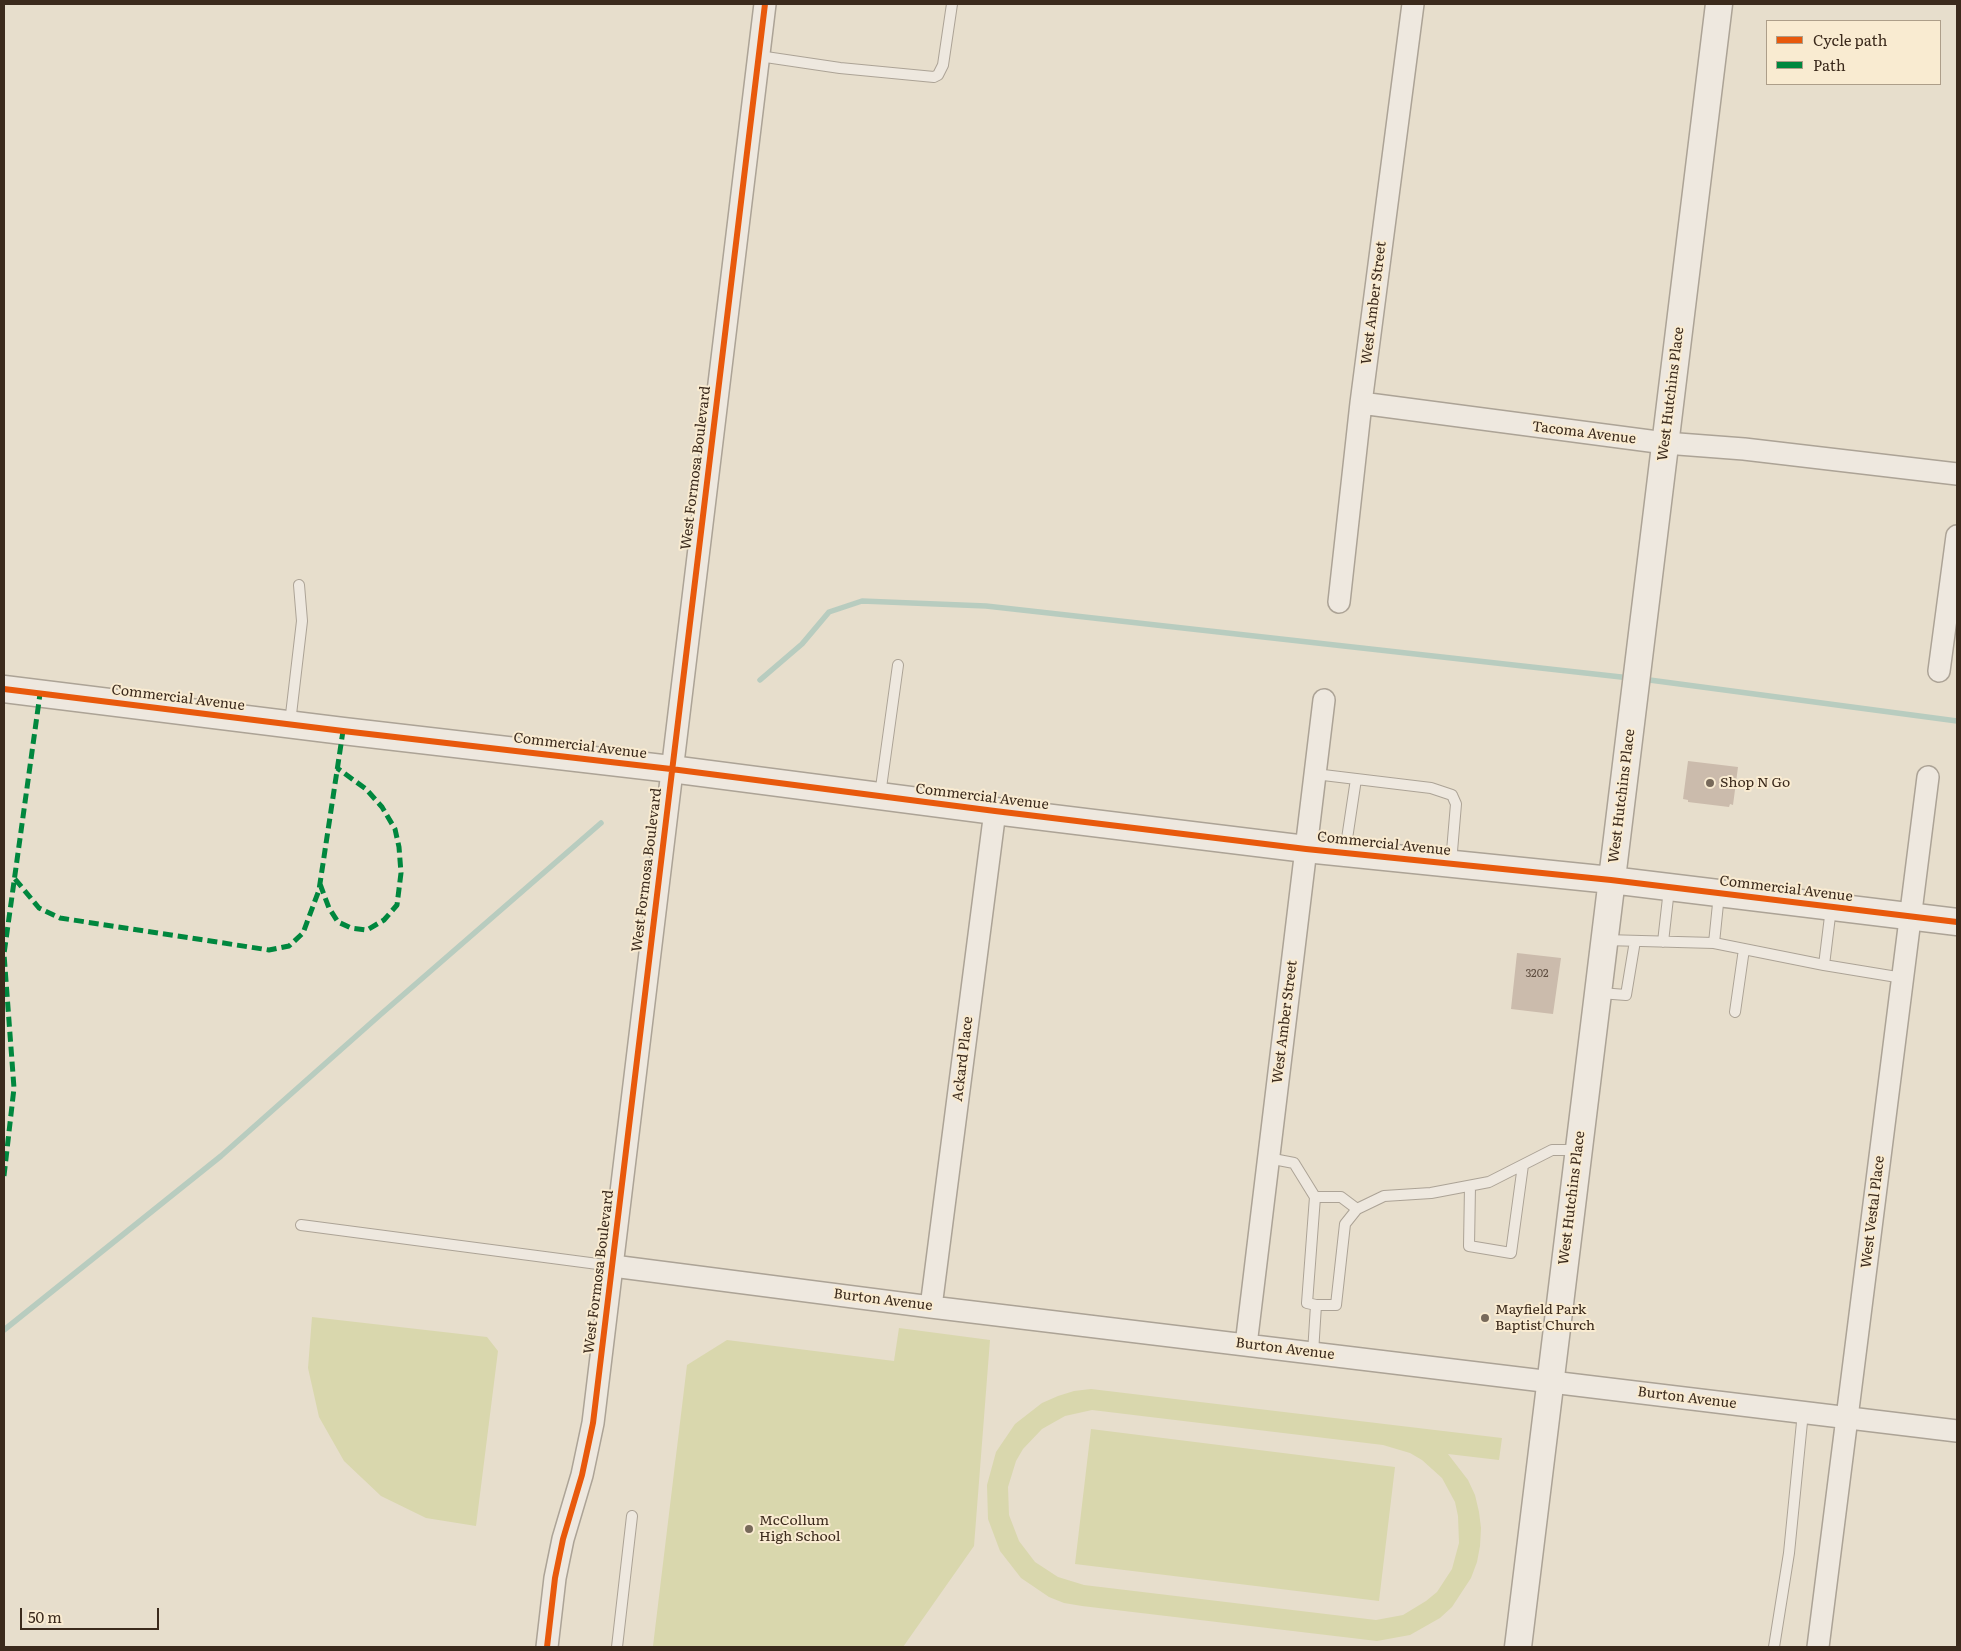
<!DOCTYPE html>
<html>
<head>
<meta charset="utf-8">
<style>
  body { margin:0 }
  #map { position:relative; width:1961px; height:1651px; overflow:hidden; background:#e7decc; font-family:Literata,serif }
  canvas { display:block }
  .frame { position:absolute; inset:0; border:5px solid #3b2a1c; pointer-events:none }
  .legend { position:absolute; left:1766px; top:20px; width:175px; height:65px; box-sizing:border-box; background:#f9ebd1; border:1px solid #ad9e89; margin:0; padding:6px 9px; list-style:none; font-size:15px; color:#3b2a1c }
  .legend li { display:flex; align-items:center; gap:10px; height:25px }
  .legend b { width:25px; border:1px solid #ad9e89 }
  .scale { position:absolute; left:20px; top:1608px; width:139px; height:22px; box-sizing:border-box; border:2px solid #3b2a1c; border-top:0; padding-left:6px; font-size:15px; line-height:18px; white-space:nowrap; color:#3b2a1c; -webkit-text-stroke:4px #f9ebd1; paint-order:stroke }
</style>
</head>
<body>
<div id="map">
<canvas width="1961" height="1651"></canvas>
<div class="frame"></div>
<ul class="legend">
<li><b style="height:6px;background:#e8590c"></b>Cycle path</li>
<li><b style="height:6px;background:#00873e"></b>Path</li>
</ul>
<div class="scale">50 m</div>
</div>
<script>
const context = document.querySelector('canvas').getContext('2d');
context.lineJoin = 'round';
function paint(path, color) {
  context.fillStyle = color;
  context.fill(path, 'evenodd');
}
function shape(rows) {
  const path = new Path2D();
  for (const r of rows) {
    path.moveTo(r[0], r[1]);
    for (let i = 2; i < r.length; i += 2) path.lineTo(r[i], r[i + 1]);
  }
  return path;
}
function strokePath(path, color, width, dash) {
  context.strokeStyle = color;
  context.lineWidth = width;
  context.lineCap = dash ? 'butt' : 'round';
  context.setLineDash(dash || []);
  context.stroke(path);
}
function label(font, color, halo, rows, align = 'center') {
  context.font = font + ' Literata,serif';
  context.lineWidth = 4;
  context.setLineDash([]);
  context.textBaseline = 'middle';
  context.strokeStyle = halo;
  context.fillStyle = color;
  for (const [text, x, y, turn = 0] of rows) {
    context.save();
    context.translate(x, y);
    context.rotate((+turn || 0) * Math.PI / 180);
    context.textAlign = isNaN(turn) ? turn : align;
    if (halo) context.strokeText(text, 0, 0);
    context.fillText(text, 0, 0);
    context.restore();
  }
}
paint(shape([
  [312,1317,487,1337,498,1351,476,1526,426,1518,381,1496,344,1461,319,1417,308,1368],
  [899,1328,990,1340,974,1546,903,1647,653,1646,687,1365,727,1340,894,1361],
  [1091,1389,1502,1438,1499,1460,1448,1454,1468,1480,1475,1495,1479,1512,1481,1528,1480,1546,1477,1562,1471,1578,1452,1607,1440,1618,1410,1635,1377,1641,1082,1606,1064,1603,1049,1597,1021,1578,1000,1551,988,1519,987,1485,996,1452,1015,1424,1042,1403,1058,1396,1074,1391],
  [1092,1410,1383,1445,1410,1453,1422,1460,1442,1478,1455,1502,1458,1516,1459,1543,1452,1569,1437,1592,1426,1601,1403,1615,1376,1620,1084,1585,1058,1577,1035,1562,1019,1541,1009,1515,1008,1487,1016,1461,1023,1449,1042,1429,1065,1416],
  [1091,1429,1395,1467,1379,1601,1075,1564]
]), '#d9d7ad');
strokePath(shape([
  [1642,679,1957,721],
  [760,680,802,644,829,612,862,601,986,606,1630,678],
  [4,1330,221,1156,380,1015,601,823]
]), '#b8ccbf', 5.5);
paint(shape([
  [1688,761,1738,767,1733,805,1730,804,1729,807,1688,802,1688,800,1683,799],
  [1517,953,1561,958,1553,1014,1511,1009]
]), '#cbbbac');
const service = shape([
  [759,56,840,68,934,77,938,75,943,65,952,4],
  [290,723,302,621,299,585],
  [1315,774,1431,788,1452,795,1456,804,1451,863],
  [880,795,898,665],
  [1345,852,1356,779],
  [1605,940,1714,943,1719,894],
  [1663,942,1669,889],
  [1714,943,1824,965,1831,908],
  [1824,965,1903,978],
  [1600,993,1626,995,1635,941],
  [1735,1012,1744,949],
  [1268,1158,1294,1163,1315,1197,1307,1303,1316,1305],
  [1470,1186,1469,1246,1511,1253,1523,1165],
  [1315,1197,1341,1197,1357,1209],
  [301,1225,613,1266],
  [1313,1353,1316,1305,1336,1305,1345,1224,1357,1209,1384,1196,1431,1193,1489,1182,1552,1150,1578,1150],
  [617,1647,632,1516],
  [1774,1647,1789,1553,1803,1412]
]);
const minor = shape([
  [1361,403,1665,443,1744,449,1957,474],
  [1339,602,1361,403,1413,4],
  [1939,671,1957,536],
  [613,1266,931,1307,1957,1431],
  [931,1307,995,811],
  [1246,1345,1324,700],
  [547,1647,555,1578,563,1539,582,1475,593,1423,765,4],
  [1818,1647,1928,777]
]);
const tertiary = shape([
  [4,689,343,731,671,769,995,811,1306,849,1611,880,1957,922],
  [1518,1647,1719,4]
]);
strokePath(service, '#aca396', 12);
strokePath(minor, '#aca396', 24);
strokePath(tertiary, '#aca396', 29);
strokePath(service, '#eee8df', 10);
strokePath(minor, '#eee8df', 21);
strokePath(tertiary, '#eee8df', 26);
strokePath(shape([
  [15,879,39,908,60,918,269,950,289,946,303,933,319,890,343,731],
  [320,884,329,908,338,922,351,928,367,930,384,920,397,905,401,873,399,847,395,829,382,807,366,789,337,768],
  [4,1176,14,1088,4,954,40,694]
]), '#00873e', 5, [10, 5]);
strokePath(shape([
  [4,689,343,731,671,769,995,811,1306,849,1611,880,1957,922],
  [547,1647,555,1578,563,1539,582,1475,593,1423,765,4]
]), '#e8590c', 6);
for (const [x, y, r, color] of [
  [1710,783,5,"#77695a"],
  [1485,1318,5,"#77695a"],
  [749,1529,5,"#77695a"]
]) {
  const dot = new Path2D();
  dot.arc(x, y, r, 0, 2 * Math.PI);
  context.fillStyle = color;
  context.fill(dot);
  strokePath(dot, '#f9ebd1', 2);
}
label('11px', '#5f4e40', null, [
  ["3202",1537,974]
]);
label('14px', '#3b2a1c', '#f9ebd1', [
  ["West Amber Street",1374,303,-83],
  ["West Hutchins Place",1671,394,-83],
  ["Tacoma Avenue",1584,433,7],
  ["West Formosa Boulevard",696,468,-83],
  ["Commercial Avenue",178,698,7],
  ["Commercial Avenue",580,746,7],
  ["West Hutchins Place",1622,796,-83],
  ["Commercial Avenue",982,797,7],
  ["Commercial Avenue",1384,844,6],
  ["West Formosa Boulevard",647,870,-83],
  ["Commercial Avenue",1786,889,7],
  ["West Amber Street",1285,1022,-83],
  ["Ackard Place",963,1059,-83],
  ["West Hutchins Place",1572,1198,-83],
  ["West Vestal Place",1873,1212,-83],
  ["West Formosa Boulevard",599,1272,-83],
  ["Burton Avenue",883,1300,7],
  ["Burton Avenue",1285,1349,7],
  ["Burton Avenue",1687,1398,7]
]);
label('14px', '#3b2a1c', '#f9ebd1', [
  ["Shop N Go",1720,783],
  ["Mayfield Park",1495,1310],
  ["Baptist Church",1495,1326],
  ["McCollum",759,1521],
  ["High School",759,1537]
], 'left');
</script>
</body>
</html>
